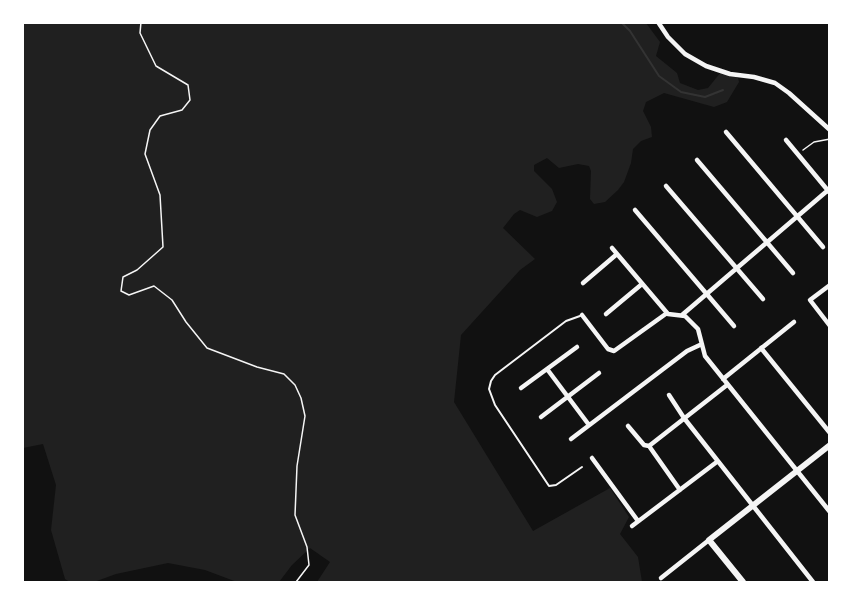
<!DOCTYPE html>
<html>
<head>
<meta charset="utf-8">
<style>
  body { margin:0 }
  #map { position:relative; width:852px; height:605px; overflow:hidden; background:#111; font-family:"Archivo Narrow",sans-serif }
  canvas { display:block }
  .frame { position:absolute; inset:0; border:24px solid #fff; pointer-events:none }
</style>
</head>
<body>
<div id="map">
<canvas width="852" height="605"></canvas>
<div class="frame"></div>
</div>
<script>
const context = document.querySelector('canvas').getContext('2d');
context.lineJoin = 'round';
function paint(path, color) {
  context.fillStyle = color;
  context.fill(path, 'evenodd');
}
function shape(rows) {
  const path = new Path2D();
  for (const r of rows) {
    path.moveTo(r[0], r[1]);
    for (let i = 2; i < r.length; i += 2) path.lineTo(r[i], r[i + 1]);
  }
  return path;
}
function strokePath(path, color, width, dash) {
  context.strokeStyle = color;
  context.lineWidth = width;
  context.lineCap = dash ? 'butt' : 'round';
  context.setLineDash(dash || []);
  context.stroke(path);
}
paint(shape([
  [23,23,646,23,660,42,656,56,677,73,680,83,698,90,708,88,721,72,729,72,738,78,739,82,727,102,714,107,664,93,646,102,643,111,651,127,652,137,641,141,633,149,631,163,624,182,618,190,605,202,594,204,590,199,591,171,589,166,578,164,559,168,547,158,534,165,534,171,552,189,557,202,552,211,537,217,520,210,514,214,503,228,535,259,520,270,461,335,454,402,533,531,610,488,629,517,620,534,638,557,642,582,317,582,330,562,310,548,292,565,279,582,237,582,205,570,168,563,116,574,94,582,70,582,65,579,51,530,56,485,43,444,23,448]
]), '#202020');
strokePath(shape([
  [621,22,630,31,659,76,681,92,705,97,723,90]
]), '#333', 2);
strokePath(shape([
  [141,22,140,33,156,66,188,85,190,100,182,110,160,116,150,130,145,154,160,195,163,247,137,270,123,277,121,291,129,295,154,286,172,300,186,322,207,348,257,367,284,374,295,385,301,398,305,416,297,466,295,515,307,547,309,565,296,582],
  [803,150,814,142,830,139]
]), '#f5f5f5', 1.5);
strokePath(shape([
  [580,316,566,321,495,375,491,381,489,389,495,405,549,486,556,485,582,467]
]), '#f5f5f5', 2);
strokePath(shape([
  [658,22,668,37,685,54,706,66,730,74,754,77,775,83,789,93,830,130],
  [726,132,823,247],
  [786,140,830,193],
  [697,160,793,273],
  [666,186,763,299],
  [635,210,734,326],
  [612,248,668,314,685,316,698,329,705,356,830,512],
  [583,283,617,254],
  [830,285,810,300,830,326],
  [606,314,642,284],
  [582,315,608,349,614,351,667,313],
  [682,315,827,191],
  [761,348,830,433],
  [547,369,589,425],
  [723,379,794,322],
  [521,388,577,347],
  [669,395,684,418,813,582],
  [541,417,599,373],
  [628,426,644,445,649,446,680,490],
  [571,439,687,351,702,344],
  [649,446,727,385],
  [592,458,638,521],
  [632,526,718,461],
  [661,578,709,540]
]), '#f5f5f5', 4.5);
strokePath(shape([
  [743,582,709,540,830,445]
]), '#f5f5f5', 6);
</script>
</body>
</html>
